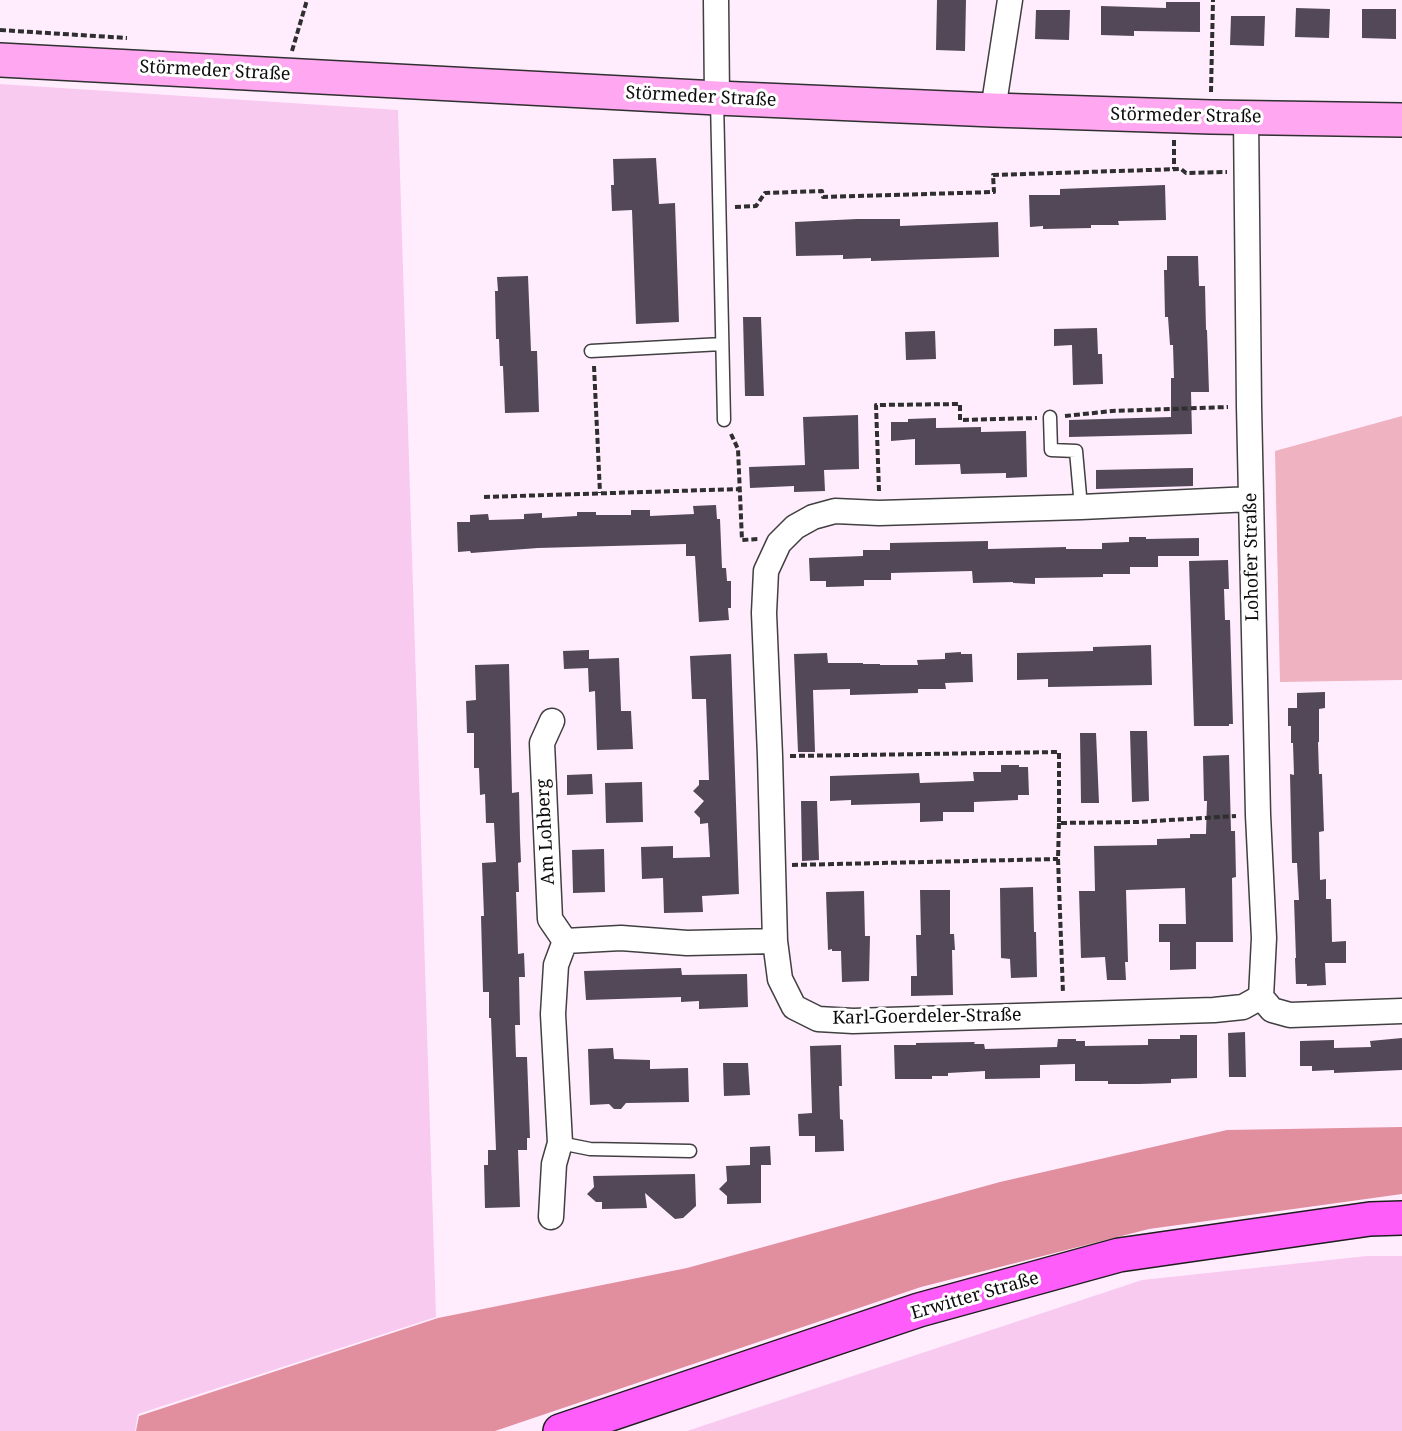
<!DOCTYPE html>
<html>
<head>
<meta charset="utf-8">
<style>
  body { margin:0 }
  canvas { display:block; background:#ffedfe }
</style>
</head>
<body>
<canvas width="1402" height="1431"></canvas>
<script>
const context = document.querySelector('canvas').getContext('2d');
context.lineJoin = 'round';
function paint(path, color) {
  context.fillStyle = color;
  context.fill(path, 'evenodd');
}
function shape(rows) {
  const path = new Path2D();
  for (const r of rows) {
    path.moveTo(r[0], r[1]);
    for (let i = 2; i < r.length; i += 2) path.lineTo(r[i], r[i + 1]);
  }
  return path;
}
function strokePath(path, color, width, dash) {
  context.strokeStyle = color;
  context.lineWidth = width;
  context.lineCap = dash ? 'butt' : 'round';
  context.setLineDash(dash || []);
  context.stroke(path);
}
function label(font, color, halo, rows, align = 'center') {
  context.font = font + ' "Noto Serif",serif';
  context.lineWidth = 6;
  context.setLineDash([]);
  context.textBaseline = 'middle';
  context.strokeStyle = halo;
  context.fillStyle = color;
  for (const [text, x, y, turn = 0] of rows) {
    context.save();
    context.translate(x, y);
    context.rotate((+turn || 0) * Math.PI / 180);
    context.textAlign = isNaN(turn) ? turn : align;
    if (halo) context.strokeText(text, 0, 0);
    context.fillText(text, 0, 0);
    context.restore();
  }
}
paint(shape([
  [0,84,398,110,436,1317,138,1414,135,1431,0,1431],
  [1367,1256,1402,1256,1402,1431,687,1431,1142,1280]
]), '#f8caf0');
paint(shape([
  [1402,416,1402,680,1280,682,1275,451]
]), '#eeb2c1');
paint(shape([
  [1402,1127,1402,1194,1149,1229,921,1287,495,1431,136,1431,139,1416,438,1318,687,1268,1000,1182,1227,1130]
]), '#e18f9e');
paint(shape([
  [937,0,966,0,965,51,936,50],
  [1166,2,1200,2,1200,32,1134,31,1134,36,1101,35,1101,6,1166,8],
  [1296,8,1330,9,1329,38,1295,37],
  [1362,9,1396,9,1396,39,1362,38],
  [1036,10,1070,10,1069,40,1035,39],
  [1231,16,1265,16,1264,46,1230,45],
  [656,158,659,204,675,203,679,322,636,324,632,210,612,211,611,185,614,185,613,159],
  [1165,185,1166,220,1118,221,1119,225,1091,225,1091,228,1043,229,1043,226,1030,227,1029,195,1060,195,1060,189],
  [857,219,900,219,900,226,998,222,999,257,871,261,871,258,843,259,843,255,796,256,795,222],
  [1167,256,1198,256,1199,286,1205,286,1206,330,1207,330,1209,392,1191,392,1192,434,1069,437,1069,420,1171,417,1171,378,1174,378,1173,345,1170,345,1168,317,1165,317,1164,270,1167,270],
  [528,276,531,351,537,351,539,412,505,413,503,366,500,366,499,339,496,339,495,291,498,291,497,277],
  [743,317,761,317,764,396,745,396],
  [1097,328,1098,354,1102,354,1103,384,1073,385,1072,345,1054,346,1054,329],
  [935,331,936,359,906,360,905,332],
  [858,415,859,469,824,470,825,491,794,492,794,486,750,488,749,467,805,465,803,417],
  [936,418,936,428,981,427,981,432,1026,431,1027,477,1006,478,1006,473,961,474,960,464,915,465,915,439,891,441,891,422,908,422,908,419],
  [1193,468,1193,486,1096,489,1096,470],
  [716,505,717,519,720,519,722,568,726,568,727,581,731,581,731,608,728,608,729,620,699,622,695,556,686,556,686,544,538,548,471,553,470,551,458,552,457,522,470,522,470,515,488,514,489,520,524,519,524,514,542,513,542,518,577,516,577,512,596,512,596,515,631,515,631,510,650,510,650,516,694,514,693,506],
  [1129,537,1146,537,1146,539,1199,538,1199,556,1158,556,1158,567,1130,567,1130,574,1103,574,1103,577,1035,578,1035,584,1013,583,1013,582,973,583,972,571,891,573,891,580,864,580,864,586,826,587,826,581,810,581,809,558,863,556,863,550,890,550,890,543,988,541,988,549,1066,547,1066,549,1102,549,1102,543,1129,542],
  [1228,560,1229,589,1224,589,1225,620,1230,620,1233,724,1229,724,1229,726,1194,726,1189,561],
  [1151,645,1152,685,1048,687,1048,679,1017,680,1017,653,1093,651,1093,647],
  [589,650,589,659,619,658,621,711,631,711,633,749,597,750,595,691,589,692,588,668,564,669,563,651],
  [961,652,961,654,972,654,973,682,945,683,946,689,918,689,918,693,850,695,850,689,813,690,815,752,798,752,794,654,827,653,828,663,863,663,863,664,880,664,880,665,918,665,917,660,945,659,945,653],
  [731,654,739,894,702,896,703,912,664,913,663,878,642,879,641,847,673,846,673,858,710,857,708,823,700,824,700,818,694,812,704,801,693,791,699,785,699,780,709,780,706,699,692,699,690,656],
  [509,664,512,793,519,792,520,838,521,862,518,863,519,892,516,892,518,954,524,953,525,977,519,977,520,1025,515,1025,516,1057,527,1057,530,1138,527,1138,527,1150,518,1150,520,1207,485,1208,484,1165,488,1165,488,1150,496,1150,491,1018,489,1018,489,992,483,992,481,916,484,916,482,863,496,862,494,823,486,823,485,794,480,795,479,768,474,768,474,733,467,733,466,701,476,700,475,665],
  [1325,692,1325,708,1319,709,1319,742,1318,742,1319,774,1322,774,1324,831,1319,832,1320,880,1326,879,1326,899,1331,899,1332,942,1346,941,1346,963,1325,963,1326,985,1307,986,1307,984,1296,984,1295,958,1296,958,1294,900,1299,900,1297,863,1292,863,1290,774,1294,775,1293,743,1291,743,1291,726,1288,726,1288,708,1297,708,1297,693],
  [1130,731,1147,731,1149,801,1132,802],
  [1080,733,1096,733,1099,803,1081,803],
  [1229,755,1231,831,1235,831,1236,877,1232,878,1233,942,1196,942,1196,969,1170,970,1170,942,1159,942,1159,924,1186,924,1185,888,1126,890,1128,962,1125,962,1126,980,1107,980,1105,957,1081,958,1079,891,1095,891,1094,846,1157,845,1157,839,1190,838,1190,834,1206,834,1207,801,1204,801,1203,756],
  [1001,765,1019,765,1019,767,1028,767,1029,795,1018,795,1018,800,974,802,974,812,943,812,943,821,920,822,920,803,851,805,851,800,830,801,830,776,919,773,920,783,974,781,973,772,1001,772],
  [592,774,593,794,567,795,567,775],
  [642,782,643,822,606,823,605,783],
  [801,801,817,801,819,860,802,861],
  [604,849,605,892,573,893,572,850],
  [1033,887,1034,932,1036,932,1037,977,1011,978,1010,959,1001,958,1000,888],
  [920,890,950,890,950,934,954,934,955,950,952,950,953,995,911,996,911,976,917,976,916,935,921,935],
  [864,891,865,936,870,936,869,981,842,982,841,951,832,951,832,949,828,950,826,892],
  [681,968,682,975,747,974,748,1007,699,1009,699,1001,681,1002,681,997,586,1000,584,971],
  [1245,1032,1246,1077,1229,1077,1228,1033],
  [1180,1035,1197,1035,1197,1078,1171,1079,1171,1083,1139,1084,1108,1084,1108,1081,1075,1081,1075,1064,1040,1065,1040,1078,985,1079,985,1071,948,1073,948,1076,932,1076,932,1079,895,1079,894,1045,916,1045,916,1043,975,1042,974,1044,984,1044,985,1049,1057,1047,1058,1039,1076,1039,1076,1041,1085,1041,1085,1046,1148,1045,1148,1039,1180,1039],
  [1402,1038,1402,1070,1334,1073,1334,1070,1312,1071,1312,1066,1300,1066,1300,1041,1334,1040,1334,1048,1371,1047,1370,1041],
  [841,1045,842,1086,839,1086,840,1119,843,1120,844,1151,815,1152,815,1136,799,1136,798,1114,812,1113,810,1046],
  [613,1048,614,1059,650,1060,650,1069,688,1068,689,1102,626,1103,621,1109,614,1109,609,1104,590,1105,588,1049],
  [723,1063,748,1063,750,1095,724,1096],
  [770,1146,771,1165,761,1165,761,1203,727,1204,727,1196,719,1189,727,1181,726,1166,750,1165,750,1147],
  [695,1174,696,1206,683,1218,675,1219,645,1193,647,1208,602,1209,602,1202,596,1202,587,1194,594,1187,593,1176]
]), '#524857');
const service = shape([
  [717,100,724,420],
  [591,351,722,344],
  [1050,417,1051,450,1076,451,1081,507],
  [560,1143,590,1149,690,1151]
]);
const minor = shape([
  [716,0,717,98],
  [993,110,1010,0],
  [1246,117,1249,406,1258,815,1264,938,1261,997],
  [1251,499,1081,507,879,513,835,511,813,517,795,527,779,543,766,571,764,613,770,756,775,941,780,979,794,1007,818,1019,853,1021,1214,1010,1243,1007,1261,997],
  [552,721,542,743,550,919,565,941,621,938,687,943,775,941],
  [1261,997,1272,1010,1290,1015,1402,1011],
  [551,1217,554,1164,560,1143,553,1014,556,965,565,941]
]);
const secondary = shape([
  [0,60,717,98,993,110,1211,117,1402,120]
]);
const primary = shape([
  [560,1431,919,1310,1119,1255,1370,1219,1402,1218]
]);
strokePath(service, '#404040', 15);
strokePath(minor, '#404040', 27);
strokePath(secondary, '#2f2f2f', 36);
strokePath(primary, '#1e1e1e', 36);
strokePath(shape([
  [0,30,127,38],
  [292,51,307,0],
  [1211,92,1213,0],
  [1174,140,1174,169],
  [735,207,756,206,765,193,822,191,823,197,994,192,993,175,1181,169,1186,173,1227,172],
  [594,366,600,493],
  [1065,416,1112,411,1228,407],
  [731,434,738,449,742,540,759,539],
  [879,491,876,405,960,404,960,420,1037,418],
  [484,497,740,489],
  [790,756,1059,752,1059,823,1138,822,1236,816],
  [1059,823,1058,859,1063,993],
  [792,865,1058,859]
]), '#2f2f2f', 4, [6, 3]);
strokePath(service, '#fff', 12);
strokePath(minor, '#fff', 24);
strokePath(secondary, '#ffa8f1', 33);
strokePath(primary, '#ff5dfa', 33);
label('18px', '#0d0d0d', '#fff', [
  ["Störmeder Straße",215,71,3],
  ["Störmeder Straße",701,97,3],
  ["Störmeder Straße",1186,116,1],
  ["Lohofer Straße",1252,557,-91],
  ["Am Lohberg",546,832,-93],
  ["Karl-Goerdeler-Straße",927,1017,-1],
  ["Erwitter Straße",975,1296,-16]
]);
</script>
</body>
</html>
